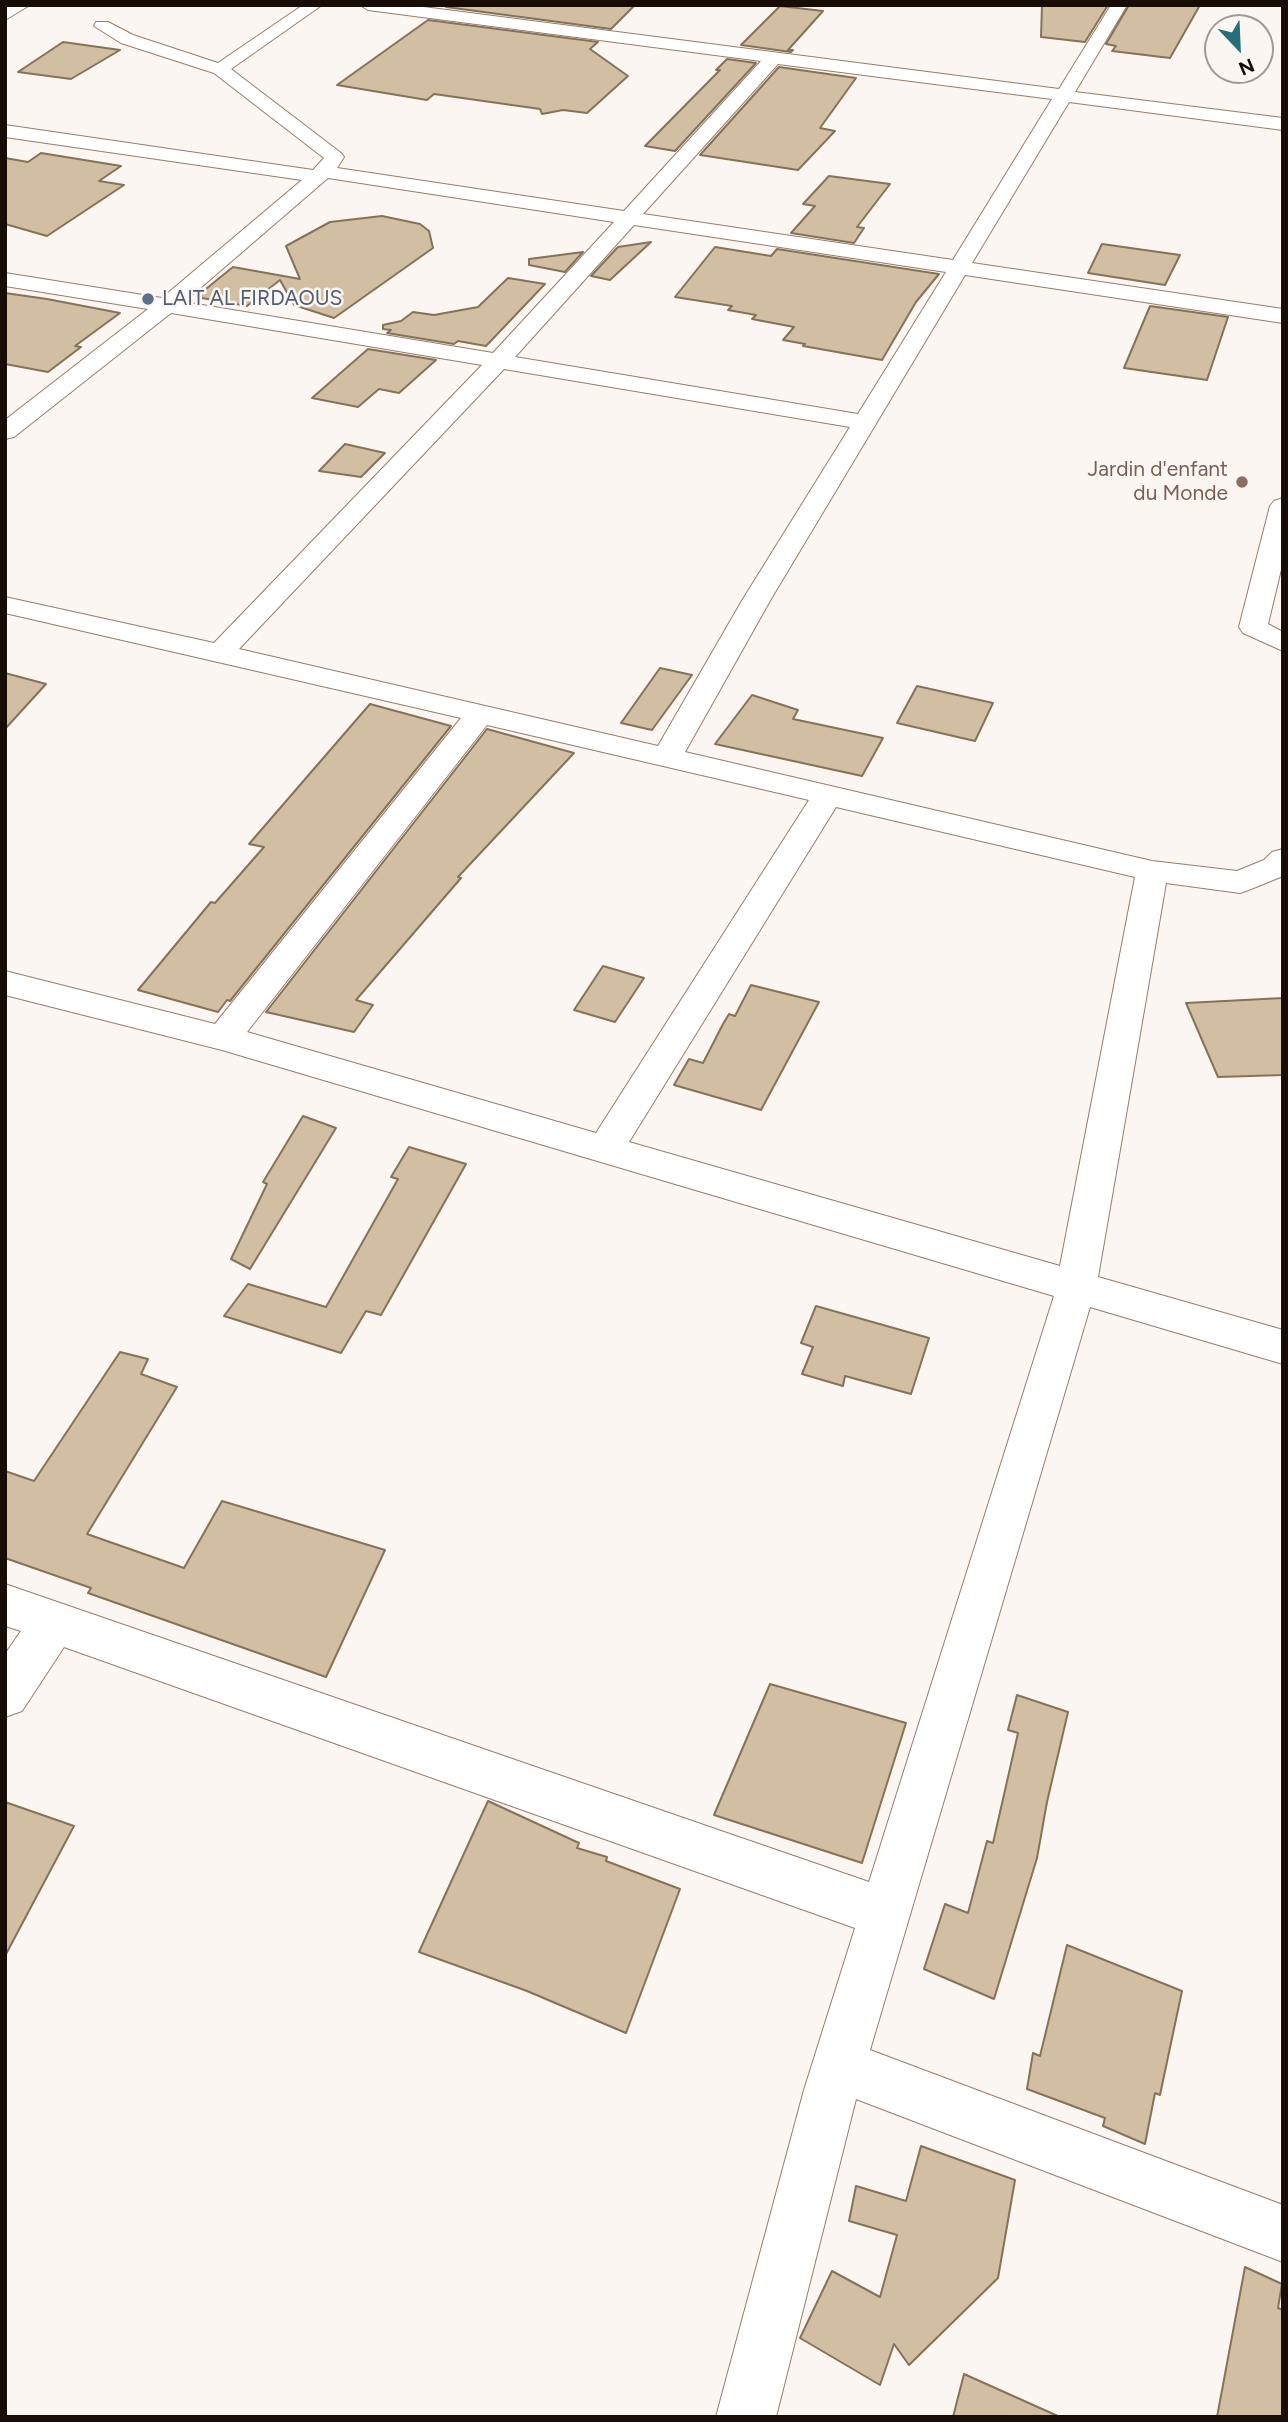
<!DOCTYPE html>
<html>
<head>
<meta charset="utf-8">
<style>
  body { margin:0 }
  #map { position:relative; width:1288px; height:2422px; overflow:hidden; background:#fcf6f2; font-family:Figtree,sans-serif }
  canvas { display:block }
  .frame { position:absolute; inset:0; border:7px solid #170d06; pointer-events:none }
  .north { position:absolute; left:1204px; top:14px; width:70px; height:70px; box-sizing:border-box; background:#fcf6f2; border:2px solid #a09994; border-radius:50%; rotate:157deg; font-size:19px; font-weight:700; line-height:28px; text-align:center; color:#170d06 }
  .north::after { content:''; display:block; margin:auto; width:24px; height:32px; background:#256f78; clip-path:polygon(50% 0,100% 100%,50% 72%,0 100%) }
</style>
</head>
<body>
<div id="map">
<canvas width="1288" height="2422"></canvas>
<div class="frame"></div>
<div class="north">N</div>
</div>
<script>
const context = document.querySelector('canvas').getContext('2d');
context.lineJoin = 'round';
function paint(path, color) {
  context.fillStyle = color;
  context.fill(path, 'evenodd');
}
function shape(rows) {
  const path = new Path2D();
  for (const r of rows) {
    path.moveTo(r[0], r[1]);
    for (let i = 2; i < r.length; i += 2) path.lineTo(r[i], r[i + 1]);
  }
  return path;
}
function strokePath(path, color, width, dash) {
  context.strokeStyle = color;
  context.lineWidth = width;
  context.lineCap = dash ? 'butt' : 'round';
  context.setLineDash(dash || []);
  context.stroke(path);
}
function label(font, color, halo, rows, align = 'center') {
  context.font = font + ' Figtree,sans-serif';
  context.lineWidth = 5;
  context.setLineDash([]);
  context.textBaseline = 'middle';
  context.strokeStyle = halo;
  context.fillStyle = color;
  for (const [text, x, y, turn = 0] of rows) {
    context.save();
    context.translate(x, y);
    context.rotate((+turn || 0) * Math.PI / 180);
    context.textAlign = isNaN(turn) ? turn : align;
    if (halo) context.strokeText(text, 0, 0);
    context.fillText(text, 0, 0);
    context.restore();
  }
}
const building = shape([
  [449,5,635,5,611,29,446,7,449,5],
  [1042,5,1108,5,1085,42,1041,37,1042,5],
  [1129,5,1200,5,1170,58,1112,51,1116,46,1106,44,1129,5],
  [780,6,823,11,788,50,793,50,791,52,741,45,780,6],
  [428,20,598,42,590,49,628,76,587,113,563,110,542,114,540,109,434,94,427,100,337,85,428,20],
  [63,42,120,50,71,79,18,72,63,42],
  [727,59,756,63,675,151,645,146,720,70,716,70,727,59],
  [779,67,856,78,820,128,835,131,798,170,700,155,779,67],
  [41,153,121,166,99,181,124,185,47,236,5,224,5,158,28,162,41,153],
  [829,176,890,184,857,227,864,228,854,243,791,233,815,206,803,204,829,176],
  [382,216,420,224,429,231,433,248,334,318,294,305,280,280,247,306,196,297,233,267,300,279,286,246,330,222,382,216],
  [651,242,610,280,591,276,618,247,651,242],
  [1102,244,1180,255,1165,285,1088,273,1102,244],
  [715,247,771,256,777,249,939,274,916,302,882,360,803,346,805,344,783,340,794,327,752,319,756,315,728,310,732,306,675,297,715,247],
  [583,252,565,272,529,265,529,259,583,252],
  [508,278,545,284,486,346,458,341,454,344,387,333,391,330,383,329,383,325,401,321,413,312,434,315,478,307,508,278],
  [5,293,47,299,120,313,75,346,81,347,48,372,5,364,5,293],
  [1150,306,1228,317,1207,380,1124,368,1150,306],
  [368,349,436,360,399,393,379,389,358,407,312,398,368,349],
  [345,444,385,453,361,477,319,471,345,444],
  [660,668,692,675,652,730,621,723,660,668],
  [5,673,46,684,5,729,5,673],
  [917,686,993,703,975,741,897,723,917,686],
  [752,695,798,710,793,719,883,738,862,776,715,744,752,695],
  [370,704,451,726,230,1001,227,1000,218,1012,138,990,211,902,215,903,264,847,249,844,370,704],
  [487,729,574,753,458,877,461,878,356,1000,373,1005,354,1032,266,1012,487,729],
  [603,966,644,978,615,1022,574,1010,603,966],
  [751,985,819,1002,761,1110,674,1085,689,1059,703,1063,723,1024,729,1014,735,1016,751,985],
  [1283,998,1283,1075,1218,1077,1186,1003,1283,998],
  [303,1116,336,1128,250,1269,231,1259,267,1184,263,1182,303,1116],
  [409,1147,466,1164,381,1315,366,1311,341,1353,224,1316,248,1284,326,1307,398,1179,391,1177,409,1147],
  [816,1306,929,1338,911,1394,845,1376,843,1386,802,1374,813,1347,801,1343,816,1306],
  [120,1352,148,1359,141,1374,177,1387,87,1534,184,1568,222,1501,385,1550,326,1677,88,1593,91,1588,5,1558,5,1471,34,1481,120,1352],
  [770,1684,906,1723,862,1863,714,1815,770,1684],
  [1017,1695,1068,1712,1047,1802,1037,1858,994,1999,924,1969,945,1904,968,1913,987,1841,993,1843,1018,1733,1008,1730,1017,1695],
  [488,1801,579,1843,577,1848,607,1857,606,1861,680,1889,626,2033,527,1991,419,1952,488,1801],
  [5,1802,74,1826,5,1956,6,1906,5,1802],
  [1067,1945,1182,1991,1160,2095,1155,2093,1145,2144,1103,2126,1105,2118,1027,2089,1033,2053,1040,2056,1067,1945],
  [921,2146,1015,2180,998,2278,909,2365,894,2344,880,2385,800,2338,832,2271,880,2297,897,2235,849,2221,856,2186,906,2201,921,2146],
  [1245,2267,1282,2284,1278,2308,1283,2310,1283,2417,1217,2417,1245,2267],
  [964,2374,1060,2417,953,2417,964,2374]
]);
paint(building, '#d2bea2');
strokePath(building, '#857359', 2);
const minor = shape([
  [10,5,30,5,5,20,5,8,10,5],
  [303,5,322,5,231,69,341,153,344,157,337,168,624,211,761,61,368,10,360,5,408,5,1059,89,1111,5,1127,5,1075,92,1283,118,1283,130,1069,102,972,263,1283,309,1283,323,965,275,771,599,685,752,1152,861,1237,871,1264,860,1272,852,1283,849,1283,876,1251,889,1240,893,1166,883,1098,1277,1283,1330,1283,1364,1090,1307,870,2050,1283,2205,1283,2262,856,2099,776,2417,716,2417,804,2090,855,1928,64,1647,22,1711,5,1717,5,1654,21,1631,5,1626,5,1584,869,1882,1054,1296,222,1050,5,995,5,971,215,1024,461,718,5,613,5,597,214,643,482,365,171,313,14,437,5,439,5,420,148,309,5,286,5,273,162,298,302,180,5,137,5,125,313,170,324,158,214,73,121,43,94,26,96,22,108,22,133,35,218,63,303,5],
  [778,64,1052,99,953,260,643,214,778,64],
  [328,178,614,222,493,353,184,302,328,178],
  [634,225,946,272,858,414,515,357,634,225],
  [504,369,850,427,743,599,658,746,239,649,504,369],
  [487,725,809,800,596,1133,247,1032,487,725],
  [836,807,1135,877,1060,1266,629,1142,836,807],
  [1283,498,1283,561,1268,624,1283,632,1283,651,1243,633,1239,627,1270,506,1274,501,1283,498]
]);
strokePath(minor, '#997d69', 2);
paint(minor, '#fff');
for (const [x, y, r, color] of [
  [148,299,7,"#5c6f8a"],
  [1242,482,7,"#8d6e63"]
]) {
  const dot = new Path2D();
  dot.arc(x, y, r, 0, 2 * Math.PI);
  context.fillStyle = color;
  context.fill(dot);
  strokePath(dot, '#fcf6f2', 2.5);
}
label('21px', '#4e5e75', '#fcf6f2', [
  ["LAIT AL FIRDAOUS",162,299]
], 'left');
label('21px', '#785e54', '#fcf6f2', [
  ["Jardin d'enfant",1228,470],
  ["du Monde",1228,494]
], 'right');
</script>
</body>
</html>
